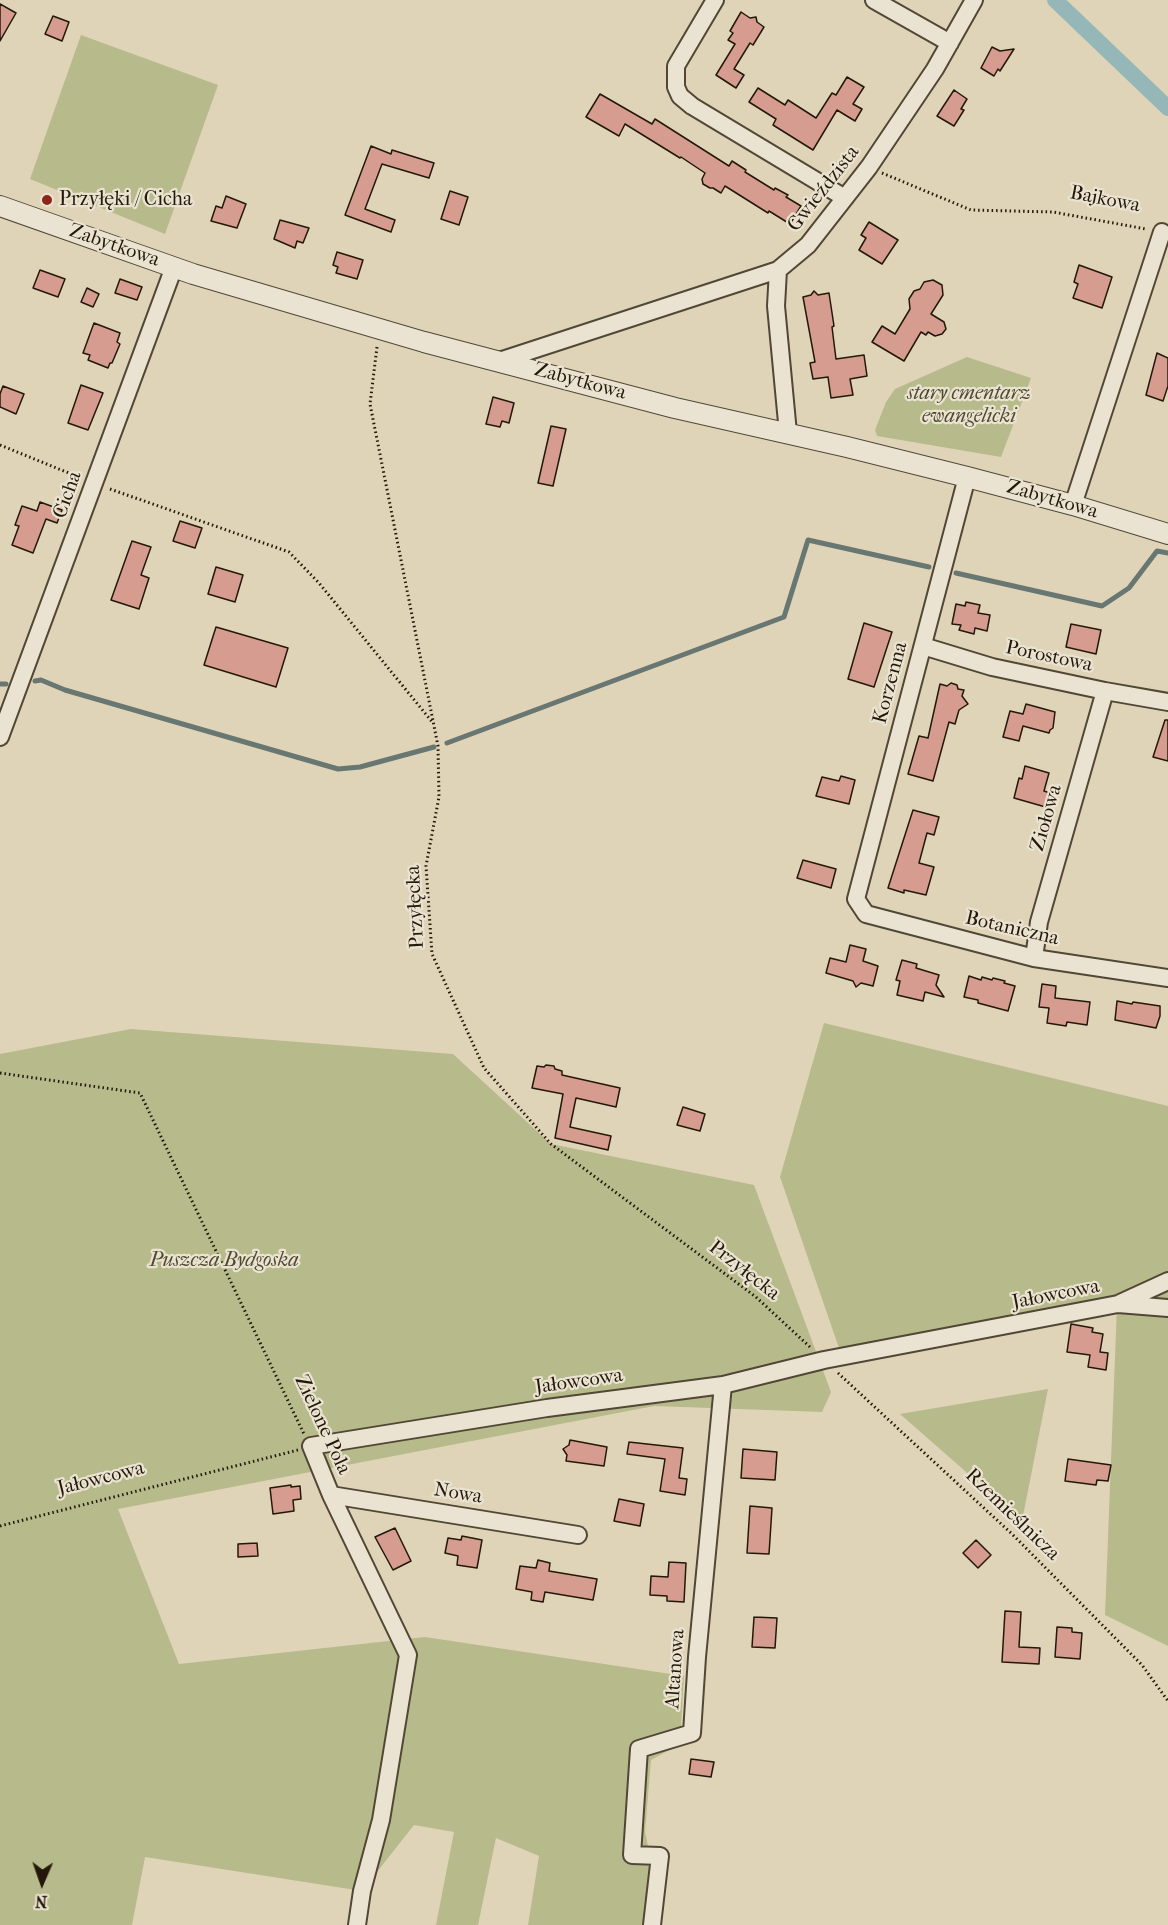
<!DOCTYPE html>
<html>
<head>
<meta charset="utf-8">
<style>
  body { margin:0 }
  #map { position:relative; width:1168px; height:1925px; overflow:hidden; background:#e0d4b8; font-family:"IM FELL French Canon",serif }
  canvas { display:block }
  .north { position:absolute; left:12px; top:1853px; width:60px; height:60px; -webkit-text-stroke:4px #ebe3d1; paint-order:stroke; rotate:182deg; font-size:16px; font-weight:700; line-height:24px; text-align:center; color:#231809 }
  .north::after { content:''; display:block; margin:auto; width:21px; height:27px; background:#231809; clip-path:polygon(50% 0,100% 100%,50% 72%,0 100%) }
</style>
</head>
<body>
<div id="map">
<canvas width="1168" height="1925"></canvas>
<div class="north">N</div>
</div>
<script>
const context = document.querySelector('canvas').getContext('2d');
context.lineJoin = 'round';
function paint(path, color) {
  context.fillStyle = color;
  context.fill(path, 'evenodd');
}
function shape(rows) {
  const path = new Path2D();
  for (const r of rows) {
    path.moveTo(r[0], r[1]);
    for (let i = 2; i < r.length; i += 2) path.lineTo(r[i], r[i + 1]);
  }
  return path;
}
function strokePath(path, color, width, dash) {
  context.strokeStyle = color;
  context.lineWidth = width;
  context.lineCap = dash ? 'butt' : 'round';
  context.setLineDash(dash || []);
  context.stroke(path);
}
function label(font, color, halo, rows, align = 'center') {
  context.font = font + ' "IM FELL French Canon",serif';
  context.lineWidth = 4.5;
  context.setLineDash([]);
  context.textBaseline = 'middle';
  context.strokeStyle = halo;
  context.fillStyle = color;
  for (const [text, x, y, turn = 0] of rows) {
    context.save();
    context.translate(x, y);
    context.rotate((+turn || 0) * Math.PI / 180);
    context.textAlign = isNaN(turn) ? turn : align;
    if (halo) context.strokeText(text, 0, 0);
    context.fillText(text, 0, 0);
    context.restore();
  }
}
paint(shape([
  [81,35,218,85,165,234,30,179],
  [967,357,1031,378,1001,457,877,436,875,430,886,402,895,389],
  [824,1023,1168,1106,1168,1646,1105,1615,1117,1305,840,1351,780,1177],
  [131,1029,453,1054,551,1144,754,1185,831,1392,822,1412,654,1406,118,1509,179,1664,425,1637,684,1676,680,1744,651,1760,645,1832,653,1868,643,1925,528,1925,539,1856,496,1838,478,1925,436,1925,454,1832,414,1825,362,1891,145,1857,132,1925,0,1925,0,1054],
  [1048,1389,1022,1521,900,1414]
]), '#b7bb8b');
strokePath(shape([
  [956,573,1102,606,1129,588,1157,551,1168,553],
  [35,681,41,680,65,690,338,769,360,767,434,747],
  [0,684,6,684],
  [447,743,784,617,808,540,929,567]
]), '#687771', 5);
strokePath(shape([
  [1055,0,1168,108]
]), '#96b7b7', 16);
const building = shape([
  [0,4,16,13,0,41,0,4],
  [741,12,750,18,756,17,757,22,764,27,753,45,750,43,734,69,744,75,736,88,716,75,735,44,728,40,733,33,730,31,741,12],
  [53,16,69,22,62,41,45,34,53,16],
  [992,47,1000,51,1014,49,1000,71,998,69,994,76,981,68,992,47],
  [847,77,864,87,853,104,862,109,855,121,837,110,813,150,773,125,776,119,749,102,758,88,785,105,788,100,816,118,832,93,836,95,847,77],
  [954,90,967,99,961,109,964,110,954,126,937,116,954,90],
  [600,94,652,124,655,119,729,166,732,161,746,170,745,172,774,190,775,188,788,195,786,197,801,206,790,224,769,211,768,213,725,186,721,193,713,188,710,188,703,184,702,179,705,173,681,157,680,158,625,124,619,136,586,117,600,94],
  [371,146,391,154,392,150,434,163,429,178,382,164,365,209,395,220,391,232,345,215,371,146],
  [450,191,468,197,459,225,441,219,450,191],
  [226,196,246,204,237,228,211,221,216,206,222,208,226,196],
  [280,220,309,228,303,243,297,241,295,248,274,239,280,220],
  [869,222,898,240,882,264,859,250,866,238,861,235,869,222],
  [337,252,363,260,357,279,336,273,338,267,333,265,337,252],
  [1079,265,1112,277,1102,308,1073,298,1078,284,1074,282,1079,265],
  [40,270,65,279,58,297,33,288,40,270],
  [120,279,142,287,137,300,115,293,120,279],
  [933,280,942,285,943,295,931,314,944,322,946,329,942,334,935,336,928,332,926,335,921,332,904,361,872,342,882,326,895,334,910,309,909,299,914,291,920,289,924,282,933,280],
  [87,288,99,294,93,307,81,302,87,288],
  [814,291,818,295,829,293,834,326,832,327,836,359,864,355,867,376,850,379,853,395,831,398,828,377,813,379,810,363,815,362,803,297,811,295,814,291],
  [94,323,120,333,117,342,120,344,112,363,110,363,108,368,88,360,90,355,83,353,94,323],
  [1157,353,1168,358,1168,386,1163,401,1146,395,1157,353],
  [81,385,103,393,88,430,68,423,81,385],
  [3,386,24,394,16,414,0,407,0,394,3,386],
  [493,397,514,403,509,423,502,421,500,427,486,424,493,397],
  [551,426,566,429,553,486,538,483,551,426],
  [40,502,62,510,57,523,46,519,33,553,12,545,19,526,15,525,22,506,37,511,40,502],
  [180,521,202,528,195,548,173,541,180,521],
  [132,541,151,547,141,575,149,578,139,609,111,600,132,541],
  [216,567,243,575,235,602,208,594,216,567],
  [966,602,980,605,978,613,990,615,987,631,975,628,974,634,959,630,961,625,952,624,956,604,965,606,966,602],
  [864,623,892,632,874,687,848,679,864,623],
  [1071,624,1101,630,1096,654,1066,647,1071,624],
  [216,627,288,648,276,687,204,665,216,627],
  [951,683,957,685,958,689,964,690,962,696,968,704,959,710,955,724,949,722,933,781,908,774,919,736,928,738,940,684,947,686,951,683],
  [1026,704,1055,712,1053,728,1050,730,1049,733,1023,726,1019,741,1003,737,1010,711,1023,714,1026,704],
  [1165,720,1168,720,1168,761,1153,757,1165,720],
  [1025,766,1049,773,1044,791,1053,794,1049,808,1014,798,1019,778,1022,779,1025,766],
  [841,776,855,780,849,804,816,796,822,777,839,781,841,776],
  [913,810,939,817,934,835,927,833,919,863,934,867,926,895,904,890,904,893,888,888,913,810],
  [803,860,836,869,831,888,797,878,803,860],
  [850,945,866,949,863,961,878,966,873,986,861,983,856,987,853,981,826,973,830,958,846,962,850,945],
  [902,960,917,964,916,968,939,975,936,985,944,997,925,992,923,1001,897,995,900,981,896,980,902,960],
  [969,976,981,980,982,977,992,980,993,978,1005,981,1004,983,1015,986,1008,1011,978,1003,978,1000,964,997,969,976],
  [1042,984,1056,986,1055,998,1090,1002,1087,1025,1067,1022,1066,1026,1047,1023,1049,1008,1039,1007,1042,984],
  [1117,1001,1132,1004,1133,1002,1160,1006,1160,1016,1156,1028,1115,1020,1117,1001],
  [546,1065,554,1066,555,1069,562,1071,562,1075,620,1088,616,1107,576,1098,570,1127,611,1136,608,1150,555,1138,563,1094,532,1088,537,1066,544,1067,546,1065],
  [683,1107,705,1114,700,1131,677,1125,683,1107],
  [1071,1324,1093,1328,1092,1332,1103,1334,1100,1352,1108,1353,1106,1370,1088,1367,1090,1355,1067,1352,1071,1324],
  [570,1440,607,1447,604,1466,566,1461,567,1455,563,1449,569,1445,570,1440],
  [629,1442,683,1448,679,1478,687,1479,685,1495,660,1491,665,1459,627,1454,629,1442],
  [743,1449,777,1452,775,1480,741,1478,743,1449],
  [1068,1459,1111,1465,1108,1481,1097,1480,1096,1485,1065,1481,1068,1459],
  [291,1485,291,1487,300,1486,301,1499,293,1500,294,1511,273,1514,270,1488,291,1485],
  [619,1499,644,1504,640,1526,614,1521,619,1499],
  [750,1506,772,1508,769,1554,747,1553,750,1506],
  [395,1528,411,1561,393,1570,375,1537,395,1528],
  [462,1536,482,1540,477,1568,457,1565,458,1556,445,1553,448,1538,461,1540,462,1536],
  [976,1540,991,1555,978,1568,963,1553,976,1540],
  [257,1543,258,1556,238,1557,238,1544,257,1543],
  [538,1560,550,1563,549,1571,597,1579,593,1600,545,1592,543,1602,531,1600,532,1592,516,1589,520,1566,536,1568,538,1560],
  [669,1562,686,1563,684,1602,667,1601,667,1596,650,1595,651,1576,668,1577,669,1562],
  [1005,1611,1021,1612,1019,1647,1040,1648,1039,1664,1002,1662,1005,1611],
  [754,1617,777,1618,775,1648,752,1647,754,1617],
  [1057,1627,1072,1628,1072,1632,1082,1633,1080,1659,1055,1657,1057,1627],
  [691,1759,714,1762,711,1777,689,1774,691,1759]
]);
paint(building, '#d59c8f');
strokePath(building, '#231809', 1.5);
const minor = shape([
  [715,0,676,66,676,87,680,96,692,106,845,198],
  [874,0,950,43],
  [778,270,776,306,788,433],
  [499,361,778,270,808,245,869,167,935,69,974,0],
  [967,477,856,899,866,914,1034,958,1168,978],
  [1073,505,1162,232],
  [923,646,992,667,1105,691,1168,702],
  [0,737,174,267],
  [1034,958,1039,922,1105,691],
  [1120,1303,1168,1281],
  [331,1495,578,1535],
  [357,1925,362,1891,381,1820,408,1655,331,1495,311,1446,547,1408,723,1385,824,1360,1118,1304,1168,1308],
  [652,1925,660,1856,632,1855,639,1749,692,1733,697,1657,723,1385]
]);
const tertiary = shape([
  [0,206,193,274,424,342,675,408,847,447,967,477,1073,505,1168,534]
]);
strokePath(minor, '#524735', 20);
strokePath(tertiary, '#524735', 22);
strokePath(shape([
  [882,173,971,210,1053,212,1146,229],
  [377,347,370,404,438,746,439,797,426,866,432,954,484,1068,551,1144,756,1297,811,1348],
  [0,445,81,478],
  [110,489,289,552,319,583,433,723],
  [0,1073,140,1093,304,1434],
  [838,1373,1012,1534,1142,1665,1168,1701],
  [0,1526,298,1450]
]), '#231809', 3, [1.5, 3]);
strokePath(minor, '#ebe3d1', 16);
strokePath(tertiary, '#ebe3d1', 20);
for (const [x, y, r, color] of [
  [47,200,6,"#8f2418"]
]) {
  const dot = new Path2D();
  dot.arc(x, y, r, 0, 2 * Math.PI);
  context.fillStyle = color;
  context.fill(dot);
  strokePath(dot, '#ebe3d1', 2);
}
label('20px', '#231809', '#ebe3d1', [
  ["Gwieździsta",824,189,-52],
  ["Bajkowa",1105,200,11],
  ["Zabytkowa",114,246,19],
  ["Zabytkowa",580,382,15],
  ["Cicha",68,495,-70],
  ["Zabytkowa",1052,500,16],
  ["Porostowa",1049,657,12],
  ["Korzenna",891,683,-75],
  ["Ziołowa",1047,818,-74],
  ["Przyłęcka",416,907,-93],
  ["Botaniczna",1012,929,13],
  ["Przyłęcka",744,1271,38],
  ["Jałowcowa",1056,1295,-11],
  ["Jałowcowa",579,1382,-8],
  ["Zielone Pola",322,1425,65],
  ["Jałowcowa",101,1479,-14],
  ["Nowa",458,1494,9],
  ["Rzemieślnicza",1012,1515,44],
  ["Altanowa",676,1669,-86]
]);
label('20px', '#231809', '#ebe3d1', [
  ["Przyłęki / Cicha",59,200]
], 'left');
label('italic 20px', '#4f4930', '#ebe3d1', [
  ["stary cmentarz",969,394],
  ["ewangelicki",969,417],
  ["Puszcza Bydgoska",224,1261]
]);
</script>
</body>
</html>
